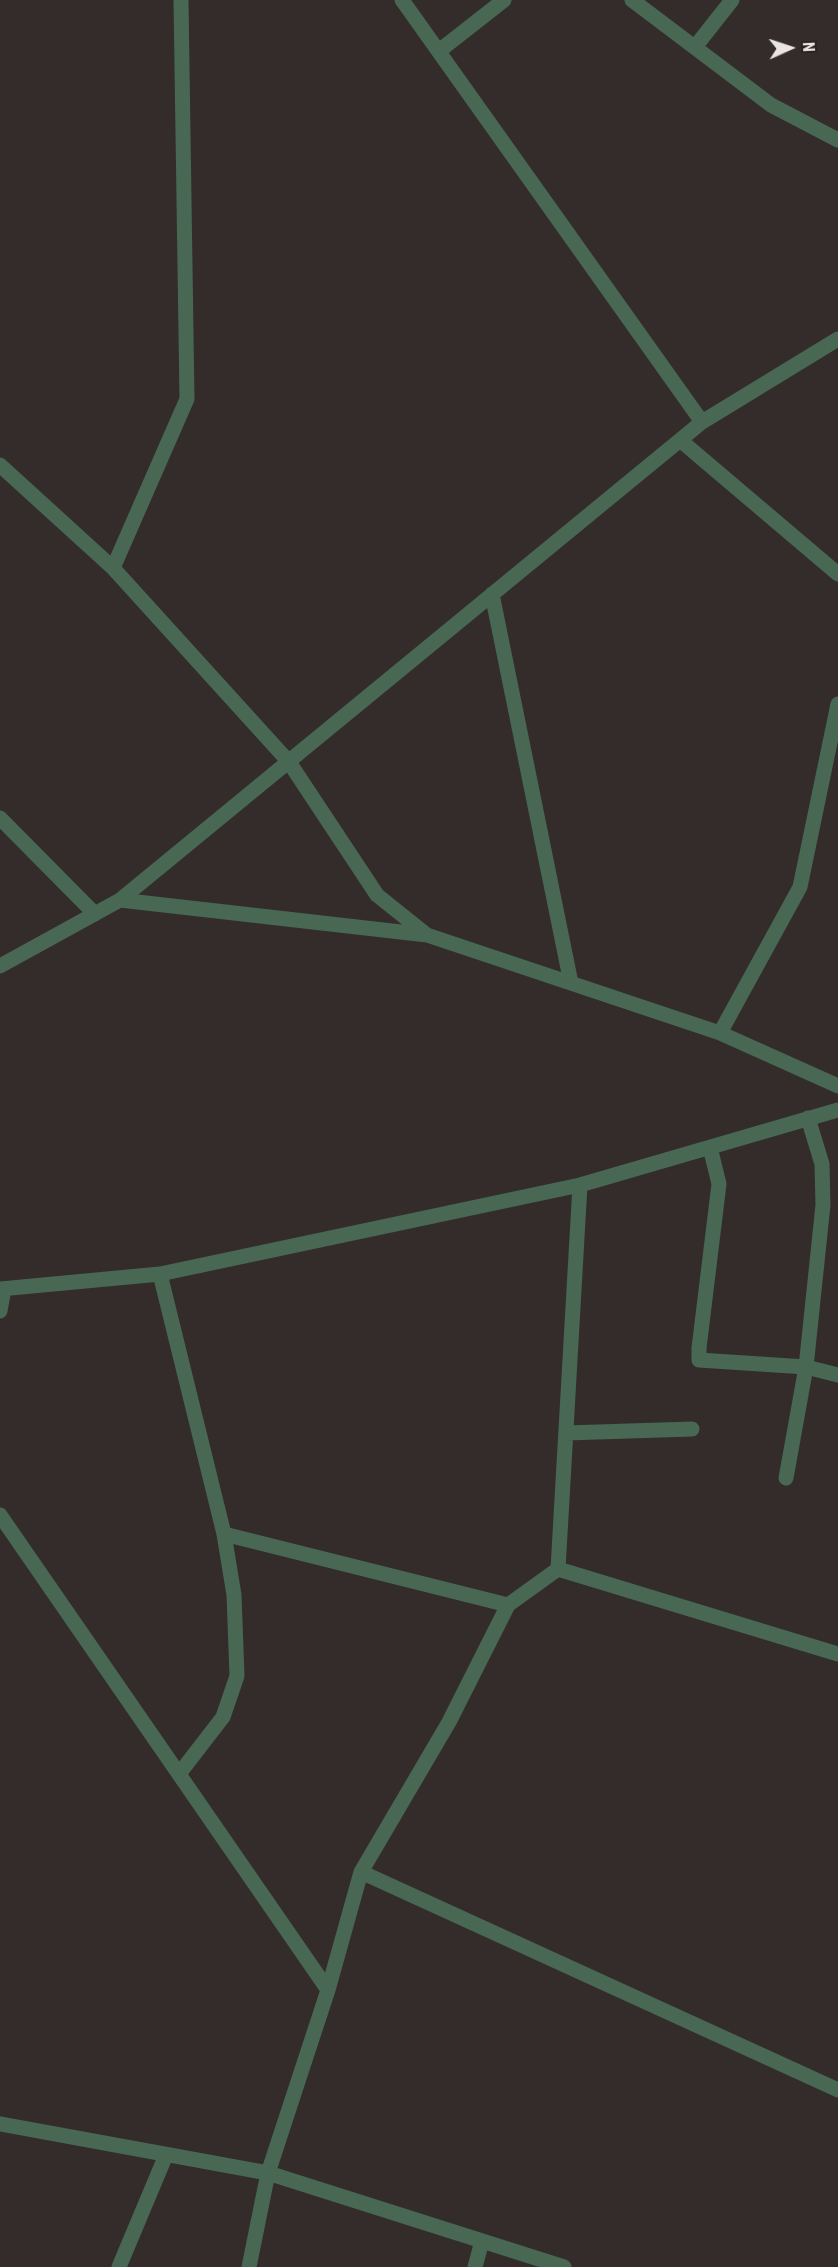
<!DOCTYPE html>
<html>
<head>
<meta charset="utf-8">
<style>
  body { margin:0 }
  #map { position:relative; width:838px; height:2267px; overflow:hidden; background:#332c2b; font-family:"Roboto Condensed",sans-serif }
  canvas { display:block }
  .north { position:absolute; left:760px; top:18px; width:60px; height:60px; -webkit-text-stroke:4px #292221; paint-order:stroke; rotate:87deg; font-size:16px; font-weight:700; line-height:24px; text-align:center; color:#eae5e5 }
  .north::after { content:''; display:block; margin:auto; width:21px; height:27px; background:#eae5e5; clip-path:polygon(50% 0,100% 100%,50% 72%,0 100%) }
</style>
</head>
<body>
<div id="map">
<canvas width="838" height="2267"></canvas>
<div class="north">N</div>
</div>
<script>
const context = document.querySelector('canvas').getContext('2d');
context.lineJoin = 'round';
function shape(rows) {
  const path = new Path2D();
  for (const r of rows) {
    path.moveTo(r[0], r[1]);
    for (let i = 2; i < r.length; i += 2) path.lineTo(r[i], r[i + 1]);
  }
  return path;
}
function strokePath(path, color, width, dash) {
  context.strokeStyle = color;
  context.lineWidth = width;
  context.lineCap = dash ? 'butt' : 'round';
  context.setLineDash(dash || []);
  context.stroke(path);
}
strokePath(shape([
  [181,0,187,399,113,568,289,762,377,895,427,935],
  [402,0,702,422],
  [632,0,771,105,838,140],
  [695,47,732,0],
  [439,51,504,0],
  [680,440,838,574],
  [0,465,113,568],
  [492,594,571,983],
  [0,818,95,914],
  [120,900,427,935,720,1033,838,1086],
  [0,966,120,900,702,422,838,339],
  [720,1033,800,887,838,704],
  [710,1147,719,1184,699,1348,699,1360,806,1367,838,1375],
  [580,1185,558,1569,838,1654],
  [160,1274,224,1534,234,1595,237,1676,223,1717,179,1774],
  [0,1289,160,1274,580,1185,838,1110],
  [0,1311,4,1289],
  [566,1433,692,1429],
  [786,1478,806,1367,823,1205,822,1164,808,1118],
  [0,1515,328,1990],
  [224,1534,508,1605],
  [558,1569,508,1605,449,1722,361,1872,328,1990,268,2173,564,2267],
  [361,1872,838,2090],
  [0,2124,268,2173,249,2267],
  [119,2267,166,2155],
  [475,2267,482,2241]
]), '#486853', 15);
</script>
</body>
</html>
